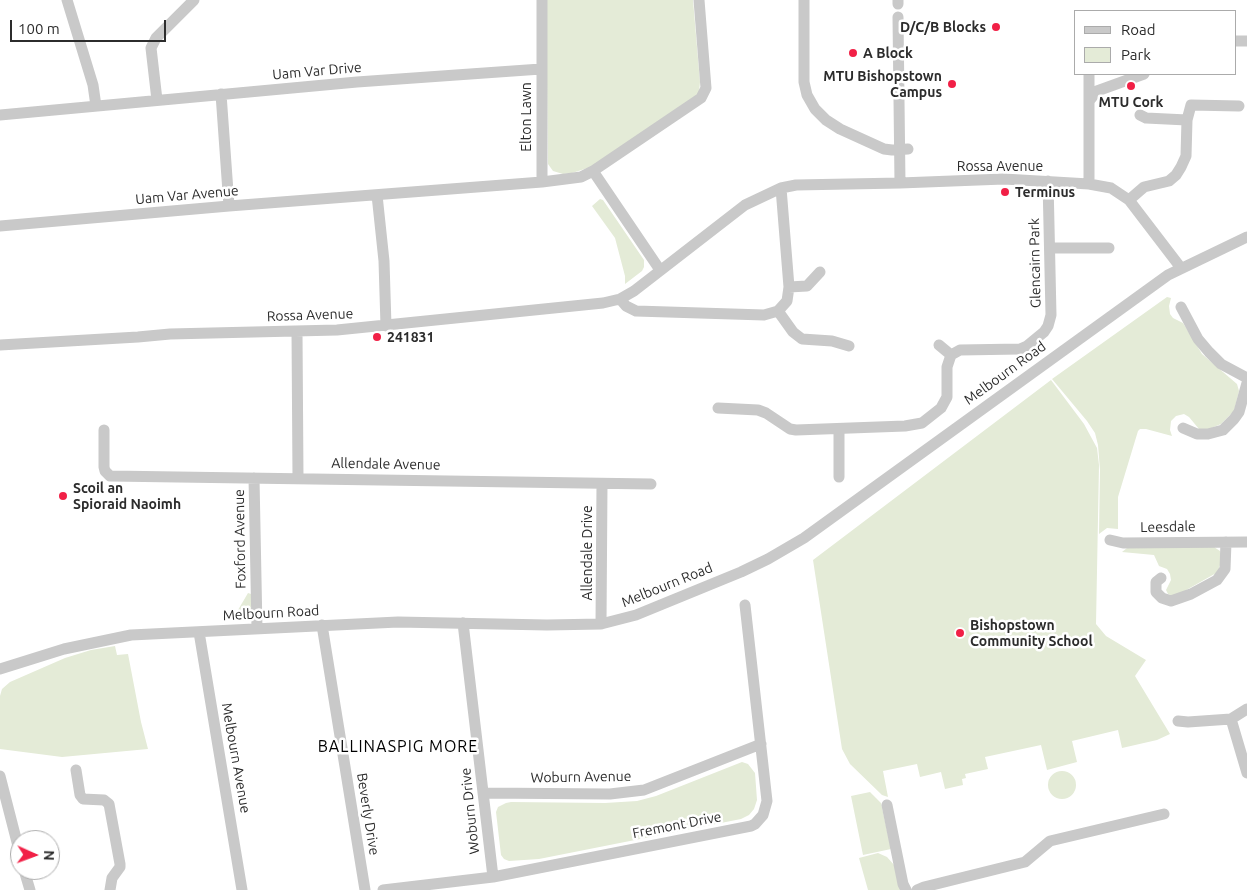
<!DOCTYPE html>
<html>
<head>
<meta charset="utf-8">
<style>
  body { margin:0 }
  #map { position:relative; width:1247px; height:890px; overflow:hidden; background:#fff; font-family:Ubuntu,sans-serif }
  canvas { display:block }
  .legend { position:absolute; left:1074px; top:10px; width:162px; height:65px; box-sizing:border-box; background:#fff; border:1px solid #ababab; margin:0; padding:6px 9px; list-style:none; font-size:15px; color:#2c2c2c }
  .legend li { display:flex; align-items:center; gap:10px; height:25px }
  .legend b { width:25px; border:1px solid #ababab }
  .north { position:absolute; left:10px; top:830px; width:50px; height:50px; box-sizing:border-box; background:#fff; border:1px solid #ababab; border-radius:50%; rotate:92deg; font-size:14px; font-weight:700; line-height:20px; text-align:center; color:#2c2c2c }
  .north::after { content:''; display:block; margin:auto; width:18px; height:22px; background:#f12046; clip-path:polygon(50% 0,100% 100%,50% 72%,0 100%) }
  .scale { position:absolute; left:10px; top:20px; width:156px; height:22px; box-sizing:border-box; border:2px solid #2c2c2c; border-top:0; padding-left:6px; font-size:15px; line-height:18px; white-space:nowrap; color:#2c2c2c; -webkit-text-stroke:4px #fff; paint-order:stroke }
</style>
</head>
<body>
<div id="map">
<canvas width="1247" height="890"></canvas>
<ul class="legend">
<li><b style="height:6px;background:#c9c9c9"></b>Road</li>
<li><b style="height:14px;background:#e4ebd7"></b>Park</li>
</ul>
<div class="north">N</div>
<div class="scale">100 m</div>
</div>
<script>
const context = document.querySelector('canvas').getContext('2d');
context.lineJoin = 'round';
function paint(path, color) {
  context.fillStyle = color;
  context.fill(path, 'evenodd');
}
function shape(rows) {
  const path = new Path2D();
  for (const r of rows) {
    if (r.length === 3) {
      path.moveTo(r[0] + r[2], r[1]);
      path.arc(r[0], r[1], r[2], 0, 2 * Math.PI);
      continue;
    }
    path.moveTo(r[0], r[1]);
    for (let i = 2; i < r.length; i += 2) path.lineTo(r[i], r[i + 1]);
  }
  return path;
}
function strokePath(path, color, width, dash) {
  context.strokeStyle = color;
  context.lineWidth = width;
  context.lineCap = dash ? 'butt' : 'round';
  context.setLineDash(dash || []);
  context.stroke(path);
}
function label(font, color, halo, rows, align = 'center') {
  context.font = font + ' Ubuntu,sans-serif';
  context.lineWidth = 5;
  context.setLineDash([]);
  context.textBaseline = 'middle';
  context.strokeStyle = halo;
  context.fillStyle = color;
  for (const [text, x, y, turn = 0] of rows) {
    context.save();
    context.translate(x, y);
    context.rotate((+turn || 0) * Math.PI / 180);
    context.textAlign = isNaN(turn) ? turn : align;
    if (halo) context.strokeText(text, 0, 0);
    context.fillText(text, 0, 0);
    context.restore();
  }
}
paint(shape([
  [546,0,693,0,700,82,699,93,690,101,594,166,572,173,563,174,553,171,548,164],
  [600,199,603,200,644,260,644,267,642,271,625,284,625,276,615,238,592,206],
  [1167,297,1171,298,1169,306,1170,314,1173,318,1183,323,1202,354,1237,384,1239,391,1234,411,1221,424,1209,429,1199,429,1189,417,1184,414,1176,416,1171,421,1170,430,1172,436,1146,429,1140,429,1138,431,1118,497,1118,529,1107,528,1099,534,1100,470,1098,445,1095,433,1087,421,1052,379],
  [1051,380,1084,424,1097,448,1099,465,1096,624,1106,636,1146,660,1135,676,1170,734,1157,740,1122,748,1118,730,1072,741,1077,762,1047,770,1041,745,985,757,988,769,965,774,966,778,962,779,963,785,945,789,941,772,920,777,917,764,883,771,888,797,882,795,850,764,842,749,813,560],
  [1214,547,1220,551,1222,558,1218,572,1181,593,1173,596,1168,594,1166,590,1171,580,1170,574,1167,569,1159,566,1154,555,1122,552,1127,548],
  [248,593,251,594,251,621,230,621,228,613,238,610],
  [115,646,117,655,128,654,141,722,148,749,62,757,0,749,0,696,2,689,10,682,65,658,91,650],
  [742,762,748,764,755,773,757,800,754,809,749,815,741,819,539,859,509,861,504,859,501,855,496,812,498,807,506,803,511,802,605,803,637,801,656,796],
  [1062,785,14],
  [870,792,881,803,891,849,863,855,851,796],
  [878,853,887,857,895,866,900,890,868,890,859,858]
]), '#e4ebd7');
strokePath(shape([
  [67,0,93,85,96,106],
  [542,0,542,182,581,177,593,171,701,98,706,88,699,0],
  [804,0,804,82,807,95,815,109,826,120,840,129,884,149,892,150,908,149],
  [898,4,898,0],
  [898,17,900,183],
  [1236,41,1247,41],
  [221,94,229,206],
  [157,100,151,48,156,38,194,0],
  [1089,101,1097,91,1144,74],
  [0,115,357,82,541,69],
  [1187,120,1191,105,1239,106],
  [593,171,660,270],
  [1089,184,1089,74],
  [377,195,384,261,386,326],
  [1129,200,1144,187,1169,181,1176,175,1181,167,1186,156,1187,120,1146,118,1140,115],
  [0,226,229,206,542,182],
  [1050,248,1109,248],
  [789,287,807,286,820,272],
  [620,299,626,306,636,311,764,315,778,311,787,301,789,287,781,188],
  [1181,307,1198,339,1209,352,1221,364,1247,378],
  [778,311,793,332,802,339,832,341,849,346],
  [297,332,298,478],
  [0,345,138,337,170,334,337,330,603,303,620,299,634,291,745,205,781,188,796,185,900,183,1004,179,1089,184,1111,188,1129,200,1181,268],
  [939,345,951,355],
  [718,408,758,410,766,413,790,429,796,430,905,426,922,423,941,408,947,397,947,367,951,355,960,350,1020,349,1027,346,1044,332,1048,326,1051,315,1048,181],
  [1183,428,1197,434,1208,434,1223,430,1234,419,1239,412,1247,383],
  [104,430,104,467,105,471,110,476,651,484],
  [839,477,839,429],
  [254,478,257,629],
  [1110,540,1123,543,1247,542],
  [1161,578,1156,582,1156,592,1162,598,1171,601,1191,594,1217,580,1225,569,1226,542],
  [463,623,493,877],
  [601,624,602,484],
  [322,625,365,890],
  [199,632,242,890],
  [0,669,64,649,131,635,398,622,547,625,601,624,636,615,741,572,768,559,804,538,1168,275,1247,237],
  [1231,719,1247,773],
  [1178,721,1188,722,1231,719,1247,709],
  [76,770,80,795,83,799,104,800,109,804,120,864,120,867,112,878,110,890],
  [0,776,20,854],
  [484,793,610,794,644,790,761,744],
  [887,805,903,884,906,890],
  [24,870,30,890],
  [383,890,493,877,751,826,755,824,763,815,767,801,745,605],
  [917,890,924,887,1025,862,1050,841,1164,814]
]), '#c9c9c9', 11);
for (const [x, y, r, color] of [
  [996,27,5,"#f12046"],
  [853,53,5,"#f12046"],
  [952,84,5,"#f12046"],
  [1131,86,5,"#f12046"],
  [1005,192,5,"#f12046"],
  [377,337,5,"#f12046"],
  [63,496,5,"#f12046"],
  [960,633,5,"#f12046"]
]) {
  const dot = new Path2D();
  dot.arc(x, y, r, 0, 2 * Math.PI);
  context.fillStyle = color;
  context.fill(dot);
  strokePath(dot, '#fff', 2);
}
label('bold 14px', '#2c2c2c', '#fff', [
  ["D/C/B Blocks",986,27,"right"],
  ["A Block",863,53],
  ["MTU Bishopstown",942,76,"right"],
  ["Campus",942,92,"right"],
  ["MTU Cork",1131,102,"center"],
  ["Terminus",1015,192],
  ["241831",387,337],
  ["Scoil an",73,488],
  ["Spioraid Naoimh",73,504],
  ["Bishopstown",970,625],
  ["Community School",970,641]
], 'left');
label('14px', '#2c2c2c', '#fff', [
  ["Uam Var Drive",317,71,-5],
  ["Elton Lawn",526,117,-90],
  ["Rossa Avenue",1000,166],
  ["Uam Var Avenue",187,195,-5],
  ["Glencairn Park",1035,263,-91],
  ["Rossa Avenue",310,315,-2],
  ["Melbourn Road",1005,373,-36],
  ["Allendale Avenue",386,464,1],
  ["Leesdale",1168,527,-1],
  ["Foxford Avenue",240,539,-91],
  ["Allendale Drive",587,553,-90],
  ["Melbourn Road",667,585,-22],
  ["Melbourn Road",271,613,-3],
  ["Melbourn Avenue",236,758,80],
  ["Woburn Avenue",581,777,-1],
  ["Woburn Drive",470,811,-96],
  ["Beverly Drive",368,814,81],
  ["Fremont Drive",677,825,-11]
]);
context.letterSpacing = '1px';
label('16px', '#000', '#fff', [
  ["BALLINASPIG MORE",398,747]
]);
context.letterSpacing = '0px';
</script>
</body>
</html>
